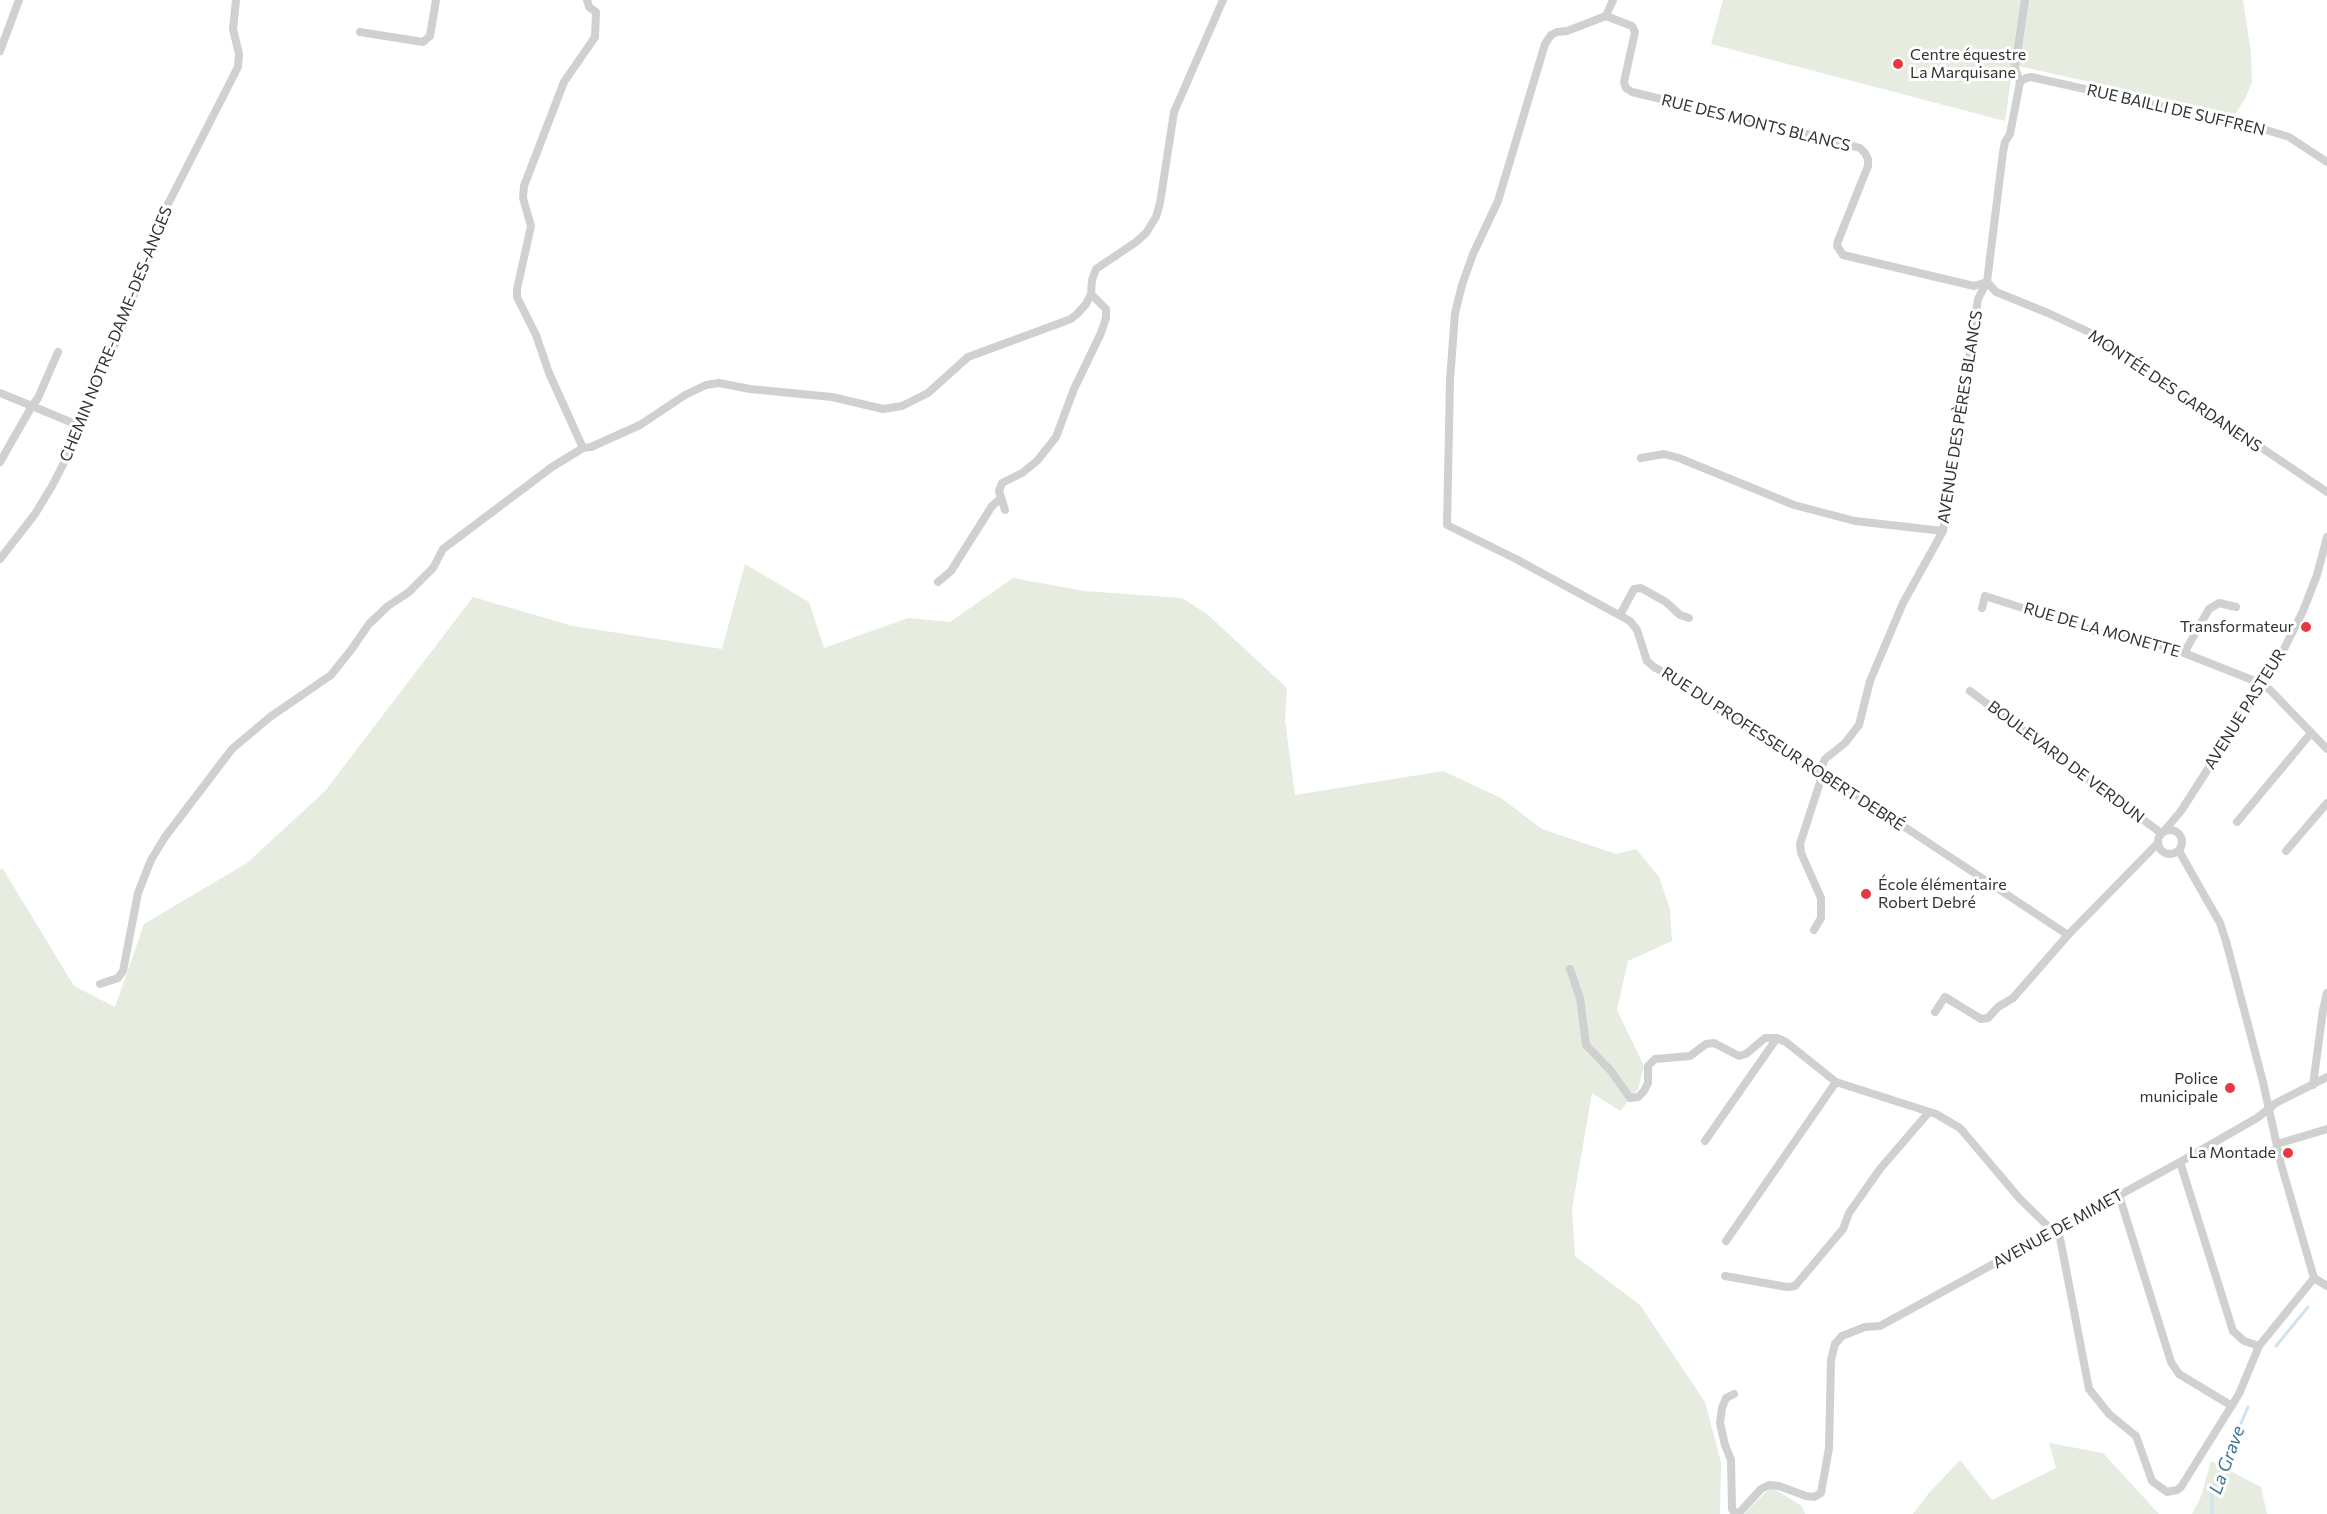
<!DOCTYPE html>
<html>
<head>
<meta charset="utf-8">
<style>
  body { margin:0 }
  canvas { display:block; background:#fff }
</style>
</head>
<body>
<canvas width="2327" height="1514"></canvas>
<script>
const context = document.querySelector('canvas').getContext('2d');
context.lineJoin = 'round';
function paint(path, color) {
  context.fillStyle = color;
  context.fill(path, 'evenodd');
}
function shape(rows) {
  const path = new Path2D();
  for (const r of rows) {
    if (r.length === 3) {
      path.moveTo(r[0] + r[2], r[1]);
      path.arc(r[0], r[1], r[2], 0, 2 * Math.PI);
      continue;
    }
    path.moveTo(r[0], r[1]);
    for (let i = 2; i < r.length; i += 2) path.lineTo(r[i], r[i + 1]);
  }
  return path;
}
function strokePath(path, color, width, dash) {
  context.strokeStyle = color;
  context.lineWidth = width;
  context.lineCap = dash ? 'butt' : 'round';
  context.setLineDash(dash || []);
  context.stroke(path);
}
function label(font, color, halo, rows, align = 'center') {
  context.font = font + ' Commissioner,sans-serif';
  context.lineWidth = 6;
  context.setLineDash([]);
  context.textBaseline = 'middle';
  context.strokeStyle = halo;
  context.fillStyle = color;
  for (const [text, x, y, turn = 0] of rows) {
    context.save();
    context.translate(x, y);
    context.rotate((+turn || 0) * Math.PI / 180);
    context.textAlign = isNaN(turn) ? turn : align;
    if (halo) context.strokeText(text, 0, 0);
    context.fillText(text, 0, 0);
    context.restore();
  }
}
paint(shape([
  [1723,0,2022,0,2005,121,1711,44],
  [2027,0,2243,0,2251,53,2252,82,2245,99,2235,114,2018,66],
  [745,564,809,602,824,648,908,618,950,622,1013,578,1084,591,1182,598,1207,614,1287,688,1285,720,1295,795,1443,771,1501,798,1542,829,1616,854,1636,849,1659,877,1670,909,1672,941,1628,961,1617,1010,1644,1066,1638,1089,1620,1111,1592,1093,1572,1209,1575,1256,1640,1305,1705,1402,1721,1462,1720,1514,0,1514,0,869,3,869,74,986,115,1007,144,924,247,863,325,791,473,597,573,626,722,649],
  [2049,1443,2103,1453,2159,1514,1913,1514,1929,1493,1960,1460,1992,1500,2056,1468],
  [2211,1461,2261,1487,2267,1514,2192,1514,2200,1499],
  [1771,1487,1802,1506,1805,1514,1744,1514]
]), '#e6ecdf');
strokePath(shape([
  [2276,1346,2308,1307],
  [2212,1514,2212,1491,2248,1407]
]), '#cfe2ee', 3);
strokePath(shape([
  [1613,0,1606,16,1567,31,1557,32,1551,35,1545,44,1498,201,1473,254,1462,285,1455,313,1450,380,1447,525,1516,559,1630,621,1637,630,1647,661,1654,667,1705,696,1713,706,1823,773,2068,935],
  [1606,16,1632,26,1635,32,1624,82,1626,88,1632,92,1826,139,1860,148,1865,153,1868,159,1868,166,1838,241,1837,246,1843,255,1974,286,1987,282],
  [360,32,423,42,430,36,436,0],
  [0,51,19,0],
  [2020,82,2026,78,2031,77,2263,129,2289,137,2327,162],
  [1987,282,1996,292,2048,313,2093,334,2327,492],
  [58,352,38,398,32,406,80,426],
  [0,393,32,406,0,462],
  [583,448,549,373,536,335,517,297,517,289,531,226,523,198,524,186,564,82,595,37,596,12,589,7,587,0],
  [1641,458,1664,454,1679,458,1794,505,1855,521,1943,531],
  [1005,510,999,491,1002,483,1022,473,1037,461,1056,437,1074,389,1101,333,1106,318,1106,309,1091,294],
  [0,559,35,514,52,486,70,451,80,426,87,396,99,368,116,343,167,206,238,67,239,54,233,29,236,0],
  [938,582,951,571,992,506,1001,498],
  [1982,608,1985,596,2104,634,2134,637,2184,653,2255,681,2270,690,2327,749],
  [1620,615,1634,589,1641,588,1666,602,1680,615,1689,618],
  [2184,653,2209,609,2219,603,2236,607],
  [1970,691,2161,833],
  [2237,822,2311,733],
  [2170,842,12],
  [2165,830,2181,811,2281,655,2303,611,2317,575,2327,537],
  [2179,851,2220,923,2226,941,2263,1082,2281,1164,2314,1278],
  [2286,851,2327,803],
  [1814,930,1821,918,1821,898,1801,853,1800,844,1823,773,1822,766,1825,759,1845,743,1859,725,1870,681,1903,603,1943,531,1978,299,1987,282,2003,152,2005,142,2010,134,2020,82,2015,68,2025,0],
  [1570,969,1580,998,1586,1045,1611,1071,1630,1098,1638,1097,1644,1091,1648,1083,1648,1066,1655,1059,1690,1056,1706,1044,1714,1043,1739,1056,1746,1054,1765,1038,1777,1038,1786,1042,1836,1082,1936,1114,1960,1128,2020,1199,2060,1238,2089,1389,2109,1414,2136,1436,2152,1481,2167,1492,2177,1490,2181,1487,2239,1394,2259,1346,2314,1278],
  [100,984,118,978,123,971,138,893,151,860,165,837,232,749,270,717,331,675,351,650,369,624,388,606,409,592,433,568,443,549,552,467,583,448,591,447,640,425,685,395,706,385,719,383,750,389,832,397,883,409,902,406,928,393,968,357,1071,319,1078,313,1086,304,1091,294,1092,280,1096,269,1136,242,1146,233,1156,217,1160,203,1174,112,1223,0],
  [1935,1012,1945,997,1981,1019,1988,1018,1998,1007,2013,998,2068,935,2158,843],
  [2313,1085,2323,1010,2327,993],
  [1705,1141,1777,1038],
  [2277,1144,2327,1129],
  [2180,1162,2233,1331,2244,1341,2259,1346],
  [2119,1195,2171,1362,2179,1374,2232,1406],
  [1726,1241,1836,1082],
  [1725,1276,1787,1287,1795,1286,1843,1229,1849,1213,1880,1169,1929,1112],
  [2314,1278,2327,1286],
  [1734,1394,1726,1398,1722,1408,1720,1423,1725,1445,1731,1460,1732,1509,1734,1513,1740,1512,1761,1489,1769,1485,1779,1486,1806,1496,1814,1497,1821,1493,1829,1448,1831,1360,1835,1344,1842,1336,1865,1327,1880,1326,2180,1162,2257,1118,2276,1103,2327,1077]
]), '#d0d0d0', 8);
for (const [x, y, r, color] of [
  [1898,64,6,"#e63946"],
  [2306,627,6,"#e63946"],
  [1866,894,6,"#e63946"],
  [2230,1088,6,"#e63946"],
  [2288,1153,6,"#e63946"]
]) {
  const dot = new Path2D();
  dot.arc(x, y, r, 0, 2 * Math.PI);
  context.fillStyle = color;
  context.fill(dot);
  strokePath(dot, '#fff', 2);
}
label('16px', '#333', '#fff', [
  ["Centre équestre",1910,55,"left"],
  ["La Marquisane",1910,73,"left"],
  ["Transformateur",2294,627],
  ["École élémentaire",1878,885,"left"],
  ["Robert Debré",1878,903,"left"],
  ["Police",2218,1079],
  ["municipale",2218,1097],
  ["La Montade",2276,1153]
], 'right');
label('16px', '#333', '#fff', [
  ["RUE BAILLI DE SUFFREN",2176,110,13],
  ["RUE DES MONTS BLANCS",1756,123,14],
  ["CHEMIN NOTRE-DAME-DES-ANGES",116,334,-68],
  ["MONTÉE DES GARDANENS",2175,391,34],
  ["AVENUE DES PÈRES BLANCS",1960,417,-81],
  ["RUE DE LA MONETTE",2102,630,16],
  ["AVENUE PASTEUR",2245,709,-58],
  ["RUE DU PROFESSEUR ROBERT DEBRÉ",1783,749,33],
  ["BOULEVARD DE VERDUN",2066,762,37],
  ["AVENUE DE MIMET",2058,1229,-29]
]);
label('italic 18px', '#3f7597', '#fff', [
  ["La Grave",2227,1460,-70]
]);
</script>
</body>
</html>
